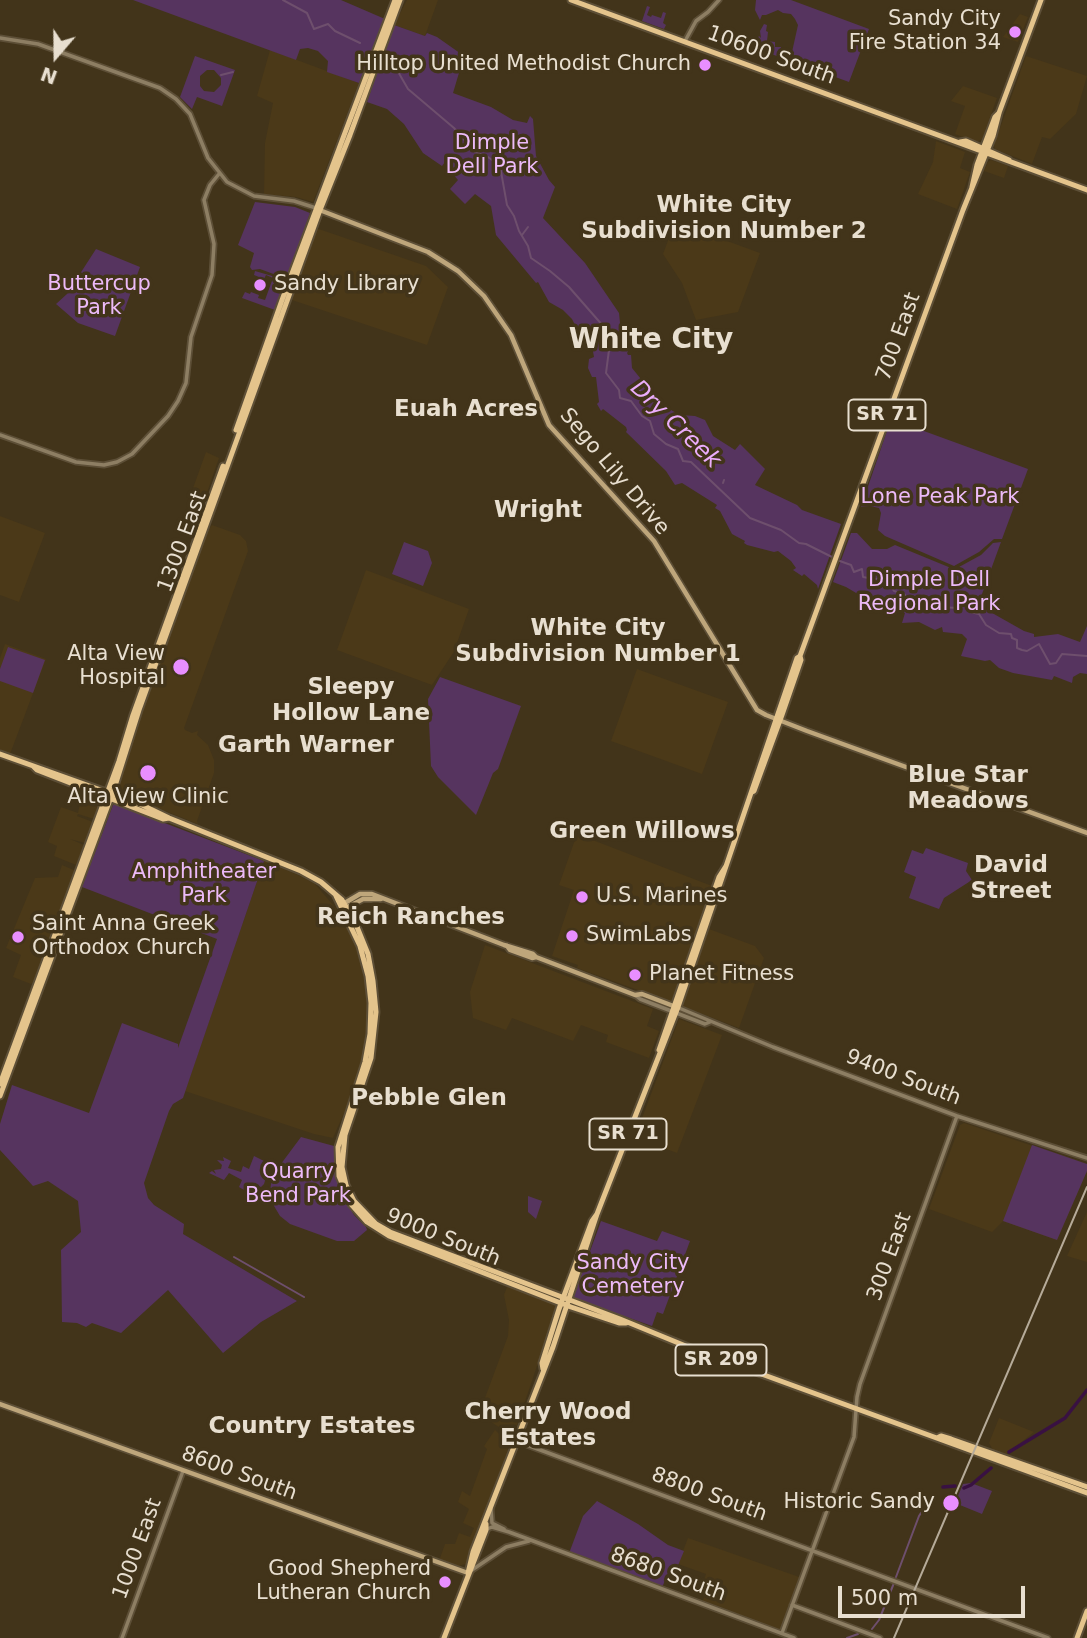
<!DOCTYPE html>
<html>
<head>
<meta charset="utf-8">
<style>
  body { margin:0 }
  #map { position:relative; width:1087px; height:1638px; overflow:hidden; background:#42341a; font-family:"DejaVu Sans",sans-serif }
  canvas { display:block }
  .north { position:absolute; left:21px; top:21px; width:70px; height:70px; -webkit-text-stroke:5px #42341a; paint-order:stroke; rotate:200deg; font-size:19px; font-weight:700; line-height:28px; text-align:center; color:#e8dfd0 }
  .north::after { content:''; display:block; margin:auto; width:24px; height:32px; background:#e8dfd0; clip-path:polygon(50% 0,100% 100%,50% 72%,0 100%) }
  .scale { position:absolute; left:838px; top:1586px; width:187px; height:32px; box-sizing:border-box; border:4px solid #e8dfd0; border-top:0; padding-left:9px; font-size:21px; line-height:24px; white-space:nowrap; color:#e8dfd0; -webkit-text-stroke:5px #42341a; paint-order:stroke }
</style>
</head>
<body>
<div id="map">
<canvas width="1087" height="1638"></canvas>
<div class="north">N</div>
<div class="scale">500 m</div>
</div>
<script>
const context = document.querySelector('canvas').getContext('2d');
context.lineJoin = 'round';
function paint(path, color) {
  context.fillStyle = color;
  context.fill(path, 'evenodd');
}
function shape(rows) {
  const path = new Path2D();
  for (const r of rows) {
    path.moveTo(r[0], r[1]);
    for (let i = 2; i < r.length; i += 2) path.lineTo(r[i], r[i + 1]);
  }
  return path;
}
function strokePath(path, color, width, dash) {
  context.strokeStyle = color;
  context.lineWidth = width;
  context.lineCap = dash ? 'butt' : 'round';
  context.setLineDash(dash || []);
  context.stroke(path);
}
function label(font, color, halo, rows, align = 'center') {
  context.font = font + ' "DejaVu Sans",sans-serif';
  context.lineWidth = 7;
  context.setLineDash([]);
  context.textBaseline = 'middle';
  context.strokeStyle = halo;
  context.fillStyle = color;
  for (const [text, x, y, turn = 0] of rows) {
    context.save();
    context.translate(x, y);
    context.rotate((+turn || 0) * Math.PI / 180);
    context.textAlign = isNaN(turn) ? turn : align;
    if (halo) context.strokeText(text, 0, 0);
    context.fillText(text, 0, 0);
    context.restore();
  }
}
paint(shape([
  [407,0,438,0,425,36,394,25],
  [1020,14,1028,17,1018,42,1003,37],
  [270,50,359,83,313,202,296,197,264,194,265,143,273,103,257,96],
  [1026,56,1087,76,1076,114,1050,139,1042,137,1032,164,995,149,994,145],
  [963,86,997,98,982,139,977,142,955,134,965,106,951,101],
  [936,141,965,152,960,168,970,172,957,209,918,194,933,162],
  [991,160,1008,166,1004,178,984,171,988,162],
  [675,222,760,253,738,312,696,320,682,283,663,254],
  [316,228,426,266,448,287,427,345,292,300],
  [206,452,219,458,202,507,188,502],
  [0,516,45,533,19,602,0,595],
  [212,525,240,535,246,541,248,551,184,728,185,730,192,733,198,731,197,735,208,745,214,760,214,773,197,821,198,824,120,793,117,789,135,729,198,554,207,531],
  [366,570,469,609,457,643,459,644,432,685,337,650],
  [5,644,46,659,10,754,0,750,0,658],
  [637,669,728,702,702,774,611,741],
  [82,793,99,799,100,802,94,819,78,814,77,816,93,822,85,843,70,839,84,845,76,865,54,856,57,846,48,842,61,807,78,813],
  [577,834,712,886,671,1002,577,968,578,965,552,956,574,890,559,885],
  [264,861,298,875,315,884,346,920,363,964,369,1006,367,1043,351,1097,333,1138,314,1134,185,1091],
  [62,865,76,871,36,979,31,984,13,977,21,955,6,948,35,878,58,877],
  [709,929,755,946,764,958,739,1028,682,1006],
  [485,945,653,1009,647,1026,659,1031,649,1058,606,1042,608,1035,581,1025,573,1041,512,1018,506,1030,473,1018,470,992],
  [679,1019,722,1035,677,1153,648,1142,654,1126,641,1121],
  [964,1123,1087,1164,1087,1171,1057,1240,1003,1221,992,1232,929,1209,960,1125],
  [1087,1212,1087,1262,1067,1256],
  [511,1286,556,1304,557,1307,514,1434,511,1435,479,1414,508,1336,509,1320,504,1295,507,1287],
  [999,1418,1034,1432,1005,1455,993,1450,989,1443],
  [495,1430,510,1444,466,1564,458,1566,439,1561,445,1544,455,1544,459,1533,470,1537,474,1528,463,1523,469,1509,458,1502,462,1491,470,1496,487,1449,484,1446],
  [688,1538,802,1578,780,1634,701,1605,710,1583,704,1580,706,1574,678,1564]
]), '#4b3918');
paint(shape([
  [133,0,341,0,385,19,359,83,327,72,328,61,318,51,308,48,300,49,296,60],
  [756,0,791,0,869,29,849,82,797,63,792,52,798,25,795,19,791,14,783,13,778,10,766,15,762,15,760,20,755,10],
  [647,6,650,7,647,15,651,17,652,15,661,18,663,12,666,13,663,23,666,25,664,29,642,21],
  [764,24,767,25,766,31,768,32,767,41,775,42,775,47,781,47,781,51,790,55,794,62,754,48,753,45,759,36,761,38,760,31],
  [394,25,425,36,427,33,437,37,464,56,453,93,491,107,513,120,527,123,530,116,533,119,536,156,549,180,555,187,543,218,585,263,619,313,620,323,628,339,630,339,631,347,627,353,628,355,631,355,632,368,662,405,680,415,695,416,705,420,713,436,735,450,740,444,765,469,755,485,797,505,802,510,841,524,818,589,817,585,804,574,802,576,793,570,796,568,791,561,778,551,774,552,747,545,744,543,745,541,732,534,720,511,715,508,717,505,682,483,675,485,666,471,626,432,627,430,626,427,603,409,601,411,597,404,599,402,596,377,592,377,588,368,589,359,594,357,592,346,580,331,578,331,572,319,563,310,549,302,538,282,536,283,496,235,491,206,475,194,465,204,450,189,458,180,450,171,452,167,445,162,442,166,423,153,404,124,387,109,367,102],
  [195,56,235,70,222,106,197,97,192,109,180,97],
  [207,70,214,70,221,78,221,85,214,92,204,91,200,86,200,76],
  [255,202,295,207,310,213,287,279,260,269,252,270,250,267,254,253,238,245],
  [96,249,140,267,115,336,78,323,56,304,67,294],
  [255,271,286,280,275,310,242,298,245,292,250,294,251,292,259,295,258,298,265,300,273,278,266,275,264,279,254,275],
  [891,419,1028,469,1002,539,994,539,979,552,954,566,885,536,878,530,881,513,879,508,870,506,861,507],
  [851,533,857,533,872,549,887,549,895,545,951,568,959,567,981,555,993,543,1001,542,978,605,1024,631,1034,634,1034,637,1058,634,1080,642,1087,626,1087,674,1080,673,1073,677,1072,683,1054,676,1052,680,1013,673,999,668,990,660,985,661,961,656,967,639,962,634,943,632,942,627,935,630,919,622,902,623,905,613,868,600,846,587,833,582],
  [404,542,428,551,432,563,423,586,392,574],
  [8,647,45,660,33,693,0,681,0,669],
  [440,677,521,706,498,769,493,773,476,815,438,777,431,766,428,699],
  [115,804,264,861,183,1098,173,1104,169,1111,144,1183,148,1198,154,1205,184,1224,183,1234,297,1301,261,1322,223,1353,168,1290,121,1333,92,1323,86,1327,77,1323,62,1322,61,1250,81,1232,78,1201,48,1181,33,1186,0,1150,0,1124,12,1085,89,1113,122,1023,178,1044,178,1048,217,939,82,887,113,805],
  [926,848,968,863,966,871,972,880,944,898,939,909,909,898,916,877,904,872,912,850,923,854],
  [301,1137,334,1146,339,1189,354,1215,366,1227,367,1230,354,1241,337,1241,290,1224,280,1216,274,1206,270,1192,272,1176],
  [1032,1145,1087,1164,1087,1171,1057,1240,1003,1221],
  [254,1156,270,1164,264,1184,261,1187,248,1183,244,1190,239,1187,242,1180,229,1173,224,1180,209,1173,212,1171,216,1174,214,1170,221,1169,222,1165,217,1160,224,1161,223,1157,231,1161,228,1168,241,1172,243,1166,249,1169],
  [528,1196,542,1201,536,1219,528,1212],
  [601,1221,657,1241,662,1231,690,1241,663,1314,657,1312,652,1326,573,1298],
  [971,1483,992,1491,982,1514,955,1503,963,1484],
  [597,1501,638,1524,668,1545,684,1551,677,1568,671,1566,661,1590,568,1556,583,1516]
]), '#56345f');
strokePath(shape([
  [283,0,307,13,314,29,328,24,335,31,360,43],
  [393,63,408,89,454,128,475,152,488,157,500,166,507,205,514,216,519,231,528,246,531,258,550,271,569,287,604,327,604,346,609,350,606,373,619,390,620,398,631,401,642,416,650,421,654,434,666,444,678,449,683,461,691,462,750,518,781,530,799,543,806,544,832,557],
  [221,75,233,72],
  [522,235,528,227],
  [630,393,640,391],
  [723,483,724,480],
  [837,560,851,565,854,572,862,569,863,577,874,579,885,578,894,591,904,594,912,603,923,604,927,610,937,607,959,608,967,604,970,612,979,614,986,625,999,633,1011,634,1012,638,1017,640,1017,648,1022,650,1027,651,1039,644,1050,664,1056,663,1062,654,1087,656],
  [234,1257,304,1297],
  [896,1577,919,1516,928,1502],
  [872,1629,879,1620,894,1583],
  [847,1638,858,1634]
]), '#6e4f6d', 2);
strokePath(shape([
  [1009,1452,1065,1418,1087,1390],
  [943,1487,955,1486],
  [964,1488,971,1485,991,1468]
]), '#391142', 3.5);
const tertiary = shape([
  [0,38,38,44,160,88,176,99,190,114,208,158,227,182,254,196,294,201,316,208],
  [685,41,696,21,708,12,719,0],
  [0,435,76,462,104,465,117,462,132,454,168,416,178,401,186,383,191,337,212,275,214,244,204,200,210,185,219,174],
  [635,995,640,999,705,1024,710,1022],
  [679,1008,773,1047,957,1116,1087,1158],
  [516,1441,1048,1638],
  [491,1509,492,1523,504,1529],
  [487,1529,492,1527,509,1532,794,1638],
  [472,1570,506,1547,529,1541],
  [792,1605,880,1638],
  [782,1633,854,1437,857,1397,860,1384,957,1116],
  [122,1638,183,1471]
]);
const secondary = shape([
  [317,209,428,252,458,271,484,296,511,335,549,425,654,541,757,710,766,715,807,731,1087,833],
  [343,904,360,894,372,894,504,945,533,954,536,957],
  [344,909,363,899,381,899],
  [507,946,510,950,532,958,536,957,635,995,642,994,676,1007],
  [0,1404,468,1573]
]);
const primary = shape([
  [571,0,1087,190],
  [960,142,966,141,1009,160],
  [972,187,977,165,995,117,999,113],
  [236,430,282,300,395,0],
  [0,754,140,804,169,818,301,871,321,882,342,900,355,922,368,954,373,981,376,1012,371,1058,345,1135,342,1167,346,1185,354,1201,376,1224,390,1232,620,1319,693,1349,1087,1493],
  [34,767,37,770,163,819,169,818],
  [752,792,754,791,782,715,801,660,800,656],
  [336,896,360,946,368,976,371,1003,370,1034,365,1062,338,1147,339,1176,351,1204,367,1222,389,1236,571,1307,619,1323,626,1323],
  [659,1050,719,877,726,866],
  [0,1084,119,761,133,715,223,466],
  [0,1096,114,789,139,710,320,210,350,135,400,0],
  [543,1369,542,1363,559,1309,592,1221,597,1214],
  [937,1438,941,1436,951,1439,1087,1487],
  [468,1573,473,1552,553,1347,597,1214,678,1007,797,658,800,656,963,210,993,136,999,113,1041,0],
  [444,1638,486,1530,486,1524],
  [1077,1638,1087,1611]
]);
strokePath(tertiary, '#5d4f37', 7);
strokePath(secondary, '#5d4f37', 8);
strokePath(primary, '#5d4f37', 9);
strokePath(tertiary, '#8d7e63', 3.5);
strokePath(secondary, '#bea67b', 4.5);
strokePath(primary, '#e4c48c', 5);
strokePath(shape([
  [894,1638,1087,1187]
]), '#b6ab99', 2);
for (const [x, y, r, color] of [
  [1015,32,7,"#e88eff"],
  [705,65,7,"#e88eff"],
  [260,285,7,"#e88eff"],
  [181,667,9,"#e88eff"],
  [148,773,9,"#e88eff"],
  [582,897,7,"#e88eff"],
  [572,936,7,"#e88eff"],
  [18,937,7,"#e88eff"],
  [635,975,7,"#e88eff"],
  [951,1503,9,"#e88eff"],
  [445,1582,7,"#e88eff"]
]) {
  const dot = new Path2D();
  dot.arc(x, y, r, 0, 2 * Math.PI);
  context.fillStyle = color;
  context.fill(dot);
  strokePath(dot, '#42341a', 2.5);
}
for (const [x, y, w] of [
  [887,415,77],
  [628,1134,77],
  [721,1360,91]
]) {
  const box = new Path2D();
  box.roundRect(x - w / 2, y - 15.5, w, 31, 5);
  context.fillStyle = '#42341a';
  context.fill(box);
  strokePath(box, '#e8dfd0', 2);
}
label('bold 19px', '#e8dfd0', null, [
  ["SR 71",887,415],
  ["SR 71",628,1134],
  ["SR 209",721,1360]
]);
label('21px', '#e8dfd0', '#42341a', [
  ["Sandy City",1001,20],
  ["Fire Station 34",1001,44],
  ["Hilltop United Methodist Church",691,65],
  ["Sandy Library",274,285,"left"],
  ["Alta View",165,655],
  ["Hospital",165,679],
  ["Alta View Clinic",148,798,"center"],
  ["U.S. Marines",596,897,"left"],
  ["Saint Anna Greek",32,925,"left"],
  ["Orthodox Church",32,949,"left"],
  ["SwimLabs",586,936,"left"],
  ["Planet Fitness",649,975,"left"],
  ["Historic Sandy",935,1503],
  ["Good Shepherd",431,1570],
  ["Lutheran Church",431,1594]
], 'right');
label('21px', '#e8dfd0', '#42341a', [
  ["10600 South",771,56,20],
  ["700 East",899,337,-70],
  ["Sego Lily Drive",614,472,50],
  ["1300 East",183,542,-70],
  ["9400 South",903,1078,21],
  ["9000 South",443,1238,22],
  ["300 East",890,1257,-70],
  ["8600 South",239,1474,20],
  ["8800 South",709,1495,20],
  ["1000 East",138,1549,-70],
  ["8680 South",668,1575,20]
]);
label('21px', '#ecbaf8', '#42341a', [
  ["Dimple",492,144],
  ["Dell Park",492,168],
  ["Buttercup",99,285],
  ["Park",99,309],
  ["Lone Peak Park",940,498],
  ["Dimple Dell",929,581],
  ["Regional Park",929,605],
  ["Amphitheater",204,873],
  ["Park",204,897],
  ["Quarry",298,1173],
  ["Bend Park",298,1197],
  ["Sandy City",633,1264],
  ["Cemetery",633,1288]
]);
label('bold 23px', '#e8dfd0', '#42341a', [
  ["White City",724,206],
  ["Subdivision Number 2",724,232],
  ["Euah Acres",466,410],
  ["Wright",538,511],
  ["White City",598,629],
  ["Subdivision Number 1",598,655],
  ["Sleepy",351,688],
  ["Hollow Lane",351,714],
  ["Garth Warner",306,746],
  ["Blue Star",968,776],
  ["Meadows",968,802],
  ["Green Willows",642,832],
  ["David",1011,866],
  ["Street",1011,892],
  ["Reich Ranches",411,918],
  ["Pebble Glen",429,1099],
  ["Cherry Wood",548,1413],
  ["Estates",548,1439],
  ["Country Estates",312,1427]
]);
label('italic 23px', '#ebadfb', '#42341a', [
  ["Dry Creek",675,425,44]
]);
label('bold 28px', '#e8dfd0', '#42341a', [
  ["White City",651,341]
]);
</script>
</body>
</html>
